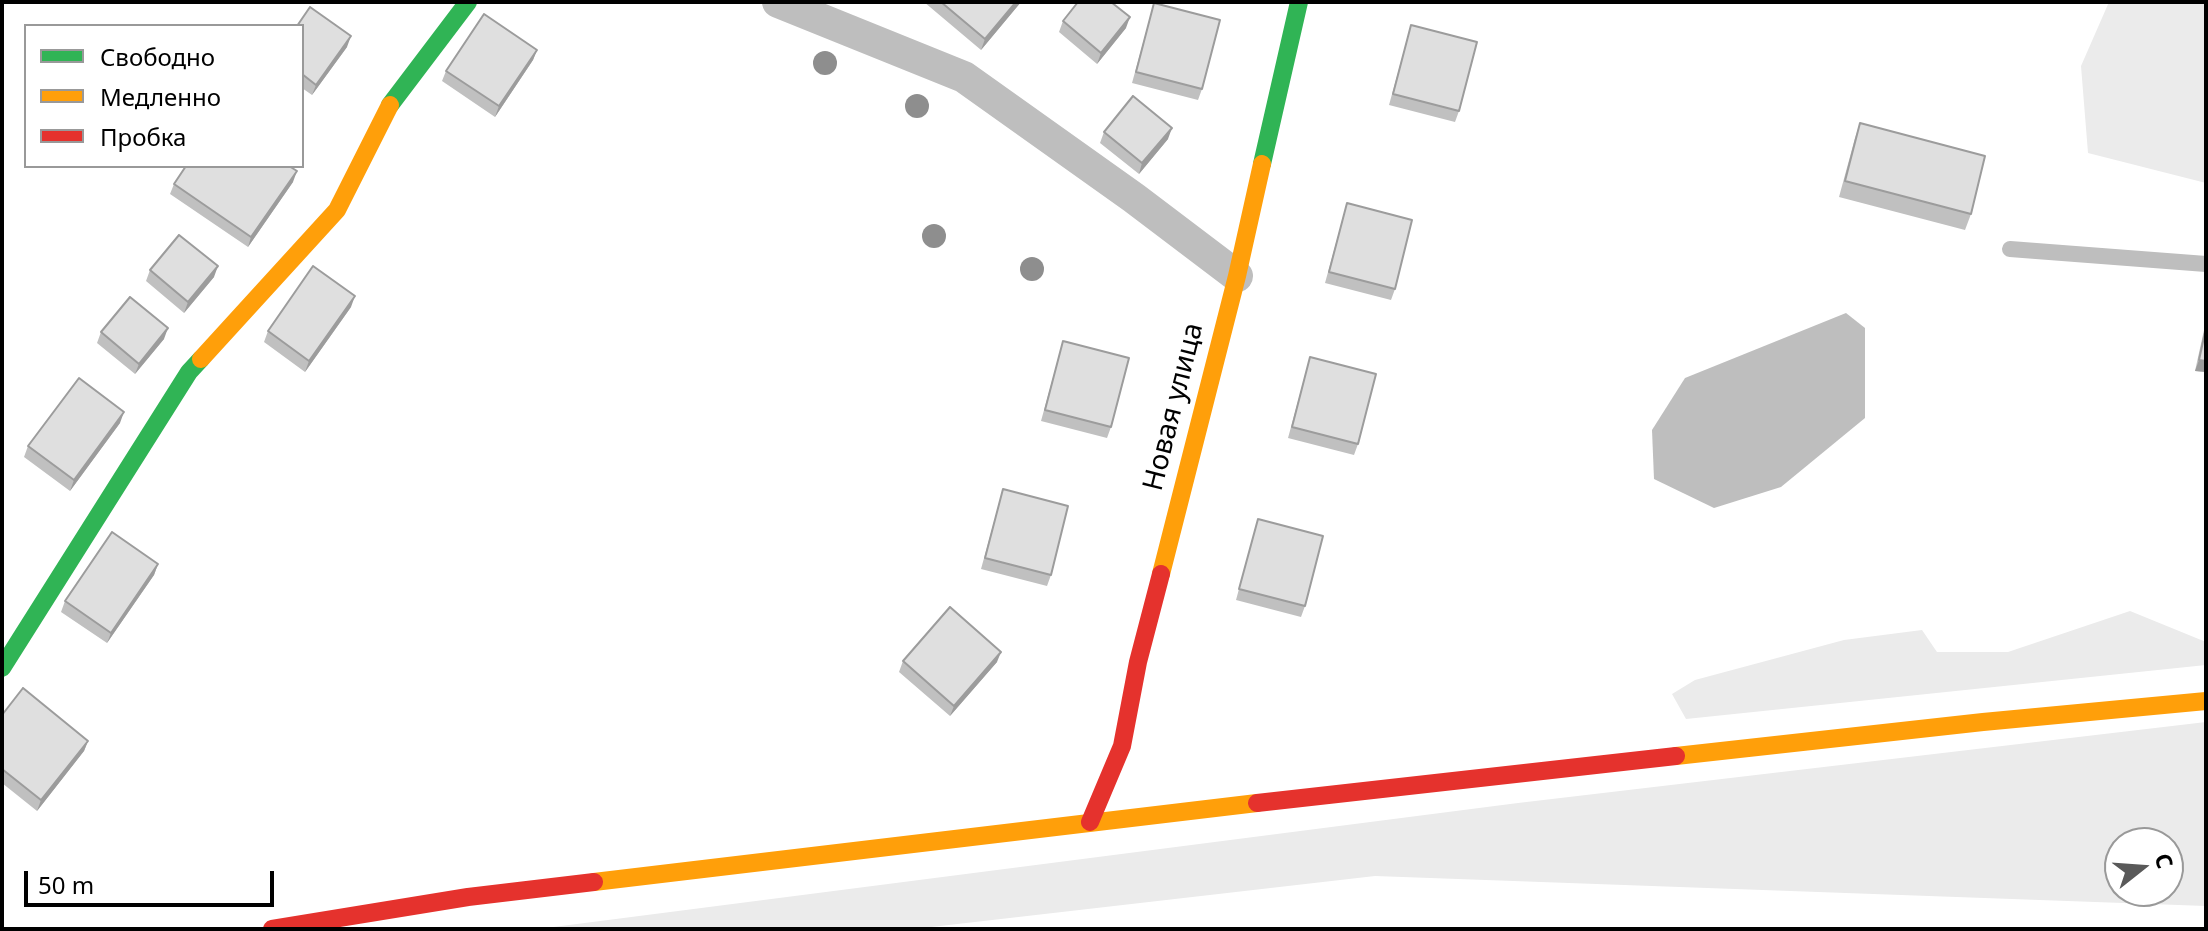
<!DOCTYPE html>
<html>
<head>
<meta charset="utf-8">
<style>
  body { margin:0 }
  #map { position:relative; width:2208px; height:931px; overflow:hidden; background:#fff; font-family:"Noto Sans",sans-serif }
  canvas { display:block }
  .frame { position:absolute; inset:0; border:4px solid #000; pointer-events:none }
  .legend { position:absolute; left:24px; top:24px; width:280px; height:144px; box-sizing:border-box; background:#fff; border:2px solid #999; margin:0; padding:10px 14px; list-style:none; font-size:24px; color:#000 }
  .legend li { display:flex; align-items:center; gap:16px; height:40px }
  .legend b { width:40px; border:2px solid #999 }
  .north { position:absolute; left:2104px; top:827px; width:80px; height:80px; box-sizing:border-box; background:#fff; border:2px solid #999; border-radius:50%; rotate:73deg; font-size:22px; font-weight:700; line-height:32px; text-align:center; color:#000 }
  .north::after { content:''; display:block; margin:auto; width:28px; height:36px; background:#595959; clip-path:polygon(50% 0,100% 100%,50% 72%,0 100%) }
  .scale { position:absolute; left:24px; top:871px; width:250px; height:36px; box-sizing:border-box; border:4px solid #000; border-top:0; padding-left:10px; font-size:24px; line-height:28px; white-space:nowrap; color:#000; -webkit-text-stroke:6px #fff; paint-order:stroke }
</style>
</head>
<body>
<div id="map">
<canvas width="2208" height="931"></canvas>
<div class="frame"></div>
<ul class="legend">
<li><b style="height:10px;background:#30b455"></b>Свободно</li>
<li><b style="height:10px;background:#ff9f0a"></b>Медленно</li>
<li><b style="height:10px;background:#e5322d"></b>Пробка</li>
</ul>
<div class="north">С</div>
<div class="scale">50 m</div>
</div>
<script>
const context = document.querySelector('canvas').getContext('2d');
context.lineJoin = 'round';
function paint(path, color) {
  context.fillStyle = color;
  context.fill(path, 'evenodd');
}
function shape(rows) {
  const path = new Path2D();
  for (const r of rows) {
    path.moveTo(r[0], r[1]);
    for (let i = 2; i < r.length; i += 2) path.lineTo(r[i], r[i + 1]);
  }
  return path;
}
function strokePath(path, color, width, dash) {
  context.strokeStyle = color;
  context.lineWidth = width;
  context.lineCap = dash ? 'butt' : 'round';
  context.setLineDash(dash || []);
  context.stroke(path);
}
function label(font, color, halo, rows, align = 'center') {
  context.font = font + ' "Noto Sans",sans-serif';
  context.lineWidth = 6;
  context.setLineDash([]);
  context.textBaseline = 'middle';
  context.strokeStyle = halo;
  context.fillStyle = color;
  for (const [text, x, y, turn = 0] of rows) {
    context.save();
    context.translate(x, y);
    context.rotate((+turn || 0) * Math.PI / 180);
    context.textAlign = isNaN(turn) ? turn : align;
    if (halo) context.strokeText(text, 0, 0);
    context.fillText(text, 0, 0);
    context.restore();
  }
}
paint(shape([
  [2109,2,2206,2,2206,183,2088,153,2081,66],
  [2130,611,2206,642,2206,665,1686,719,1672,694,1695,680,1844,640,1922,630,1937,652,2008,652],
  [2206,722,2206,906,1375,876,914,929,538,929,1518,803],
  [2120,843,2168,843,2168,891,2120,891]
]), '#ebebeb');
paint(shape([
  [1846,313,1865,328,1865,418,1781,487,1714,508,1654,479,1652,430,1685,378]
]), '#bebebe');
strokePath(shape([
  [2010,249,2206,264]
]), '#bebebe', 16);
strokePath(shape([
  [778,2,964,77,1134,198,1237,276]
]), '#bebebe', 32);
strokePath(shape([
  [390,105,468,2],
  [1262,164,1299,2],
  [2,668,189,372,201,359]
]), '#30b455', 18);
strokePath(shape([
  [201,359,337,210,390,105],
  [1161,574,1237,276,1262,164],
  [1676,756,1983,722,2206,701],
  [594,882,1257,803]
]), '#ff9f0a', 18);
strokePath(shape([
  [1257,803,1676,756],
  [1090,822,1122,746,1138,662,1161,574],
  [272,929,468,897,594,882]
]), '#e5322d', 18);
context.fillStyle = '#8e8e8e';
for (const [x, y] of [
  [825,63],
  [917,106],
  [934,236],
  [1032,269]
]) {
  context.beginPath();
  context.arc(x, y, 12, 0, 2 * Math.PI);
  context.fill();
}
paint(shape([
  [924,2,1021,2,981,50],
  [1154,3,1202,89,1198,100,1132,83],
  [1063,21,1126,28,1097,64,1059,32],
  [1411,25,1459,111,1455,122,1389,105],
  [302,26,347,47,312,95,302,88],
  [537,50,533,60,495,117,442,81,446,71],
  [1860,123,1971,214,1965,230,1839,197,1855,138],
  [1104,132,1168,139,1139,174,1100,143],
  [293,182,248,247,170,194,174,184],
  [1347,203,1395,289,1391,300,1325,283],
  [150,270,214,277,184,313,146,281],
  [351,307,305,372,264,342,268,331],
  [2206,321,2206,372,2195,371],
  [101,332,164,339,135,374,97,343],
  [1063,341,1111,427,1107,438,1041,421],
  [1310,357,1358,444,1354,455,1288,438],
  [120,423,70,491,24,457,28,446],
  [1003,489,1051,575,1047,586,981,569],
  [1258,519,1305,606,1301,617,1236,600],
  [158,564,154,575,107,643,61,612,65,601],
  [903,661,997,662,950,716,899,672],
  [2,715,88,741,84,751,37,811,2,783]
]), '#c0c0c0');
paint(shape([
  [1016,2,1021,2,981,50,985,39],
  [1130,17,1126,28,1097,64,1101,53],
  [351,36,347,47,312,95,316,85],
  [537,50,533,60,495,117,499,106],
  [1172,128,1168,139,1139,174,1142,163],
  [297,171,293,182,248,247,251,237],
  [218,266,214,277,184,313,188,302],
  [355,296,351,307,305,372,309,361],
  [168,328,164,339,135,374,139,364],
  [2199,360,2206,361,2206,372,2195,371],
  [124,412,120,423,70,491,74,480],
  [158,564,154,575,107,643,111,633],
  [1001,652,997,662,950,716,954,706],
  [88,741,84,751,37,811,41,800]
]), '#9c9c9c');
const building = shape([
  [941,2,1016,2,985,39,941,2],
  [1078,2,1111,2,1130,17,1101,53,1063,21,1078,2],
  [1154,3,1220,20,1202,89,1136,72,1154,3],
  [310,7,351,36,316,85,302,74,302,26,297,26,310,7],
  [484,14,537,50,499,106,446,71,484,14],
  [1411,25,1477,42,1459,111,1393,94,1411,25],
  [1133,96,1172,128,1142,163,1104,132,1133,96],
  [1860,123,1985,156,1971,214,1845,181,1860,123],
  [186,166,289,166,297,171,251,237,174,184,186,166],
  [1347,203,1412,220,1395,289,1329,272,1347,203],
  [179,235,218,266,188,302,150,270,179,235],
  [313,266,355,296,309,361,268,331,313,266],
  [130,297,168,328,139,364,101,332,130,297],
  [2206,328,2206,361,2199,360,2206,328],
  [1063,341,1129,358,1111,427,1045,410,1063,341],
  [1310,357,1376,374,1358,444,1292,427,1310,357],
  [79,378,124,412,74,480,28,446,79,378],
  [1003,489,1068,506,1051,575,985,558,1003,489],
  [1258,519,1323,536,1305,606,1239,589,1258,519],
  [112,532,158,564,111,633,65,601,112,532],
  [950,607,1001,652,954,706,903,661,950,607],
  [23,688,88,741,41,800,2,769,2,715,23,688]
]);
paint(building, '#dfdfdf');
strokePath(building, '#9c9c9c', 2);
label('28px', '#000', '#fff', [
  ["Новая улица",1174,407,-76]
]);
</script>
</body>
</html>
